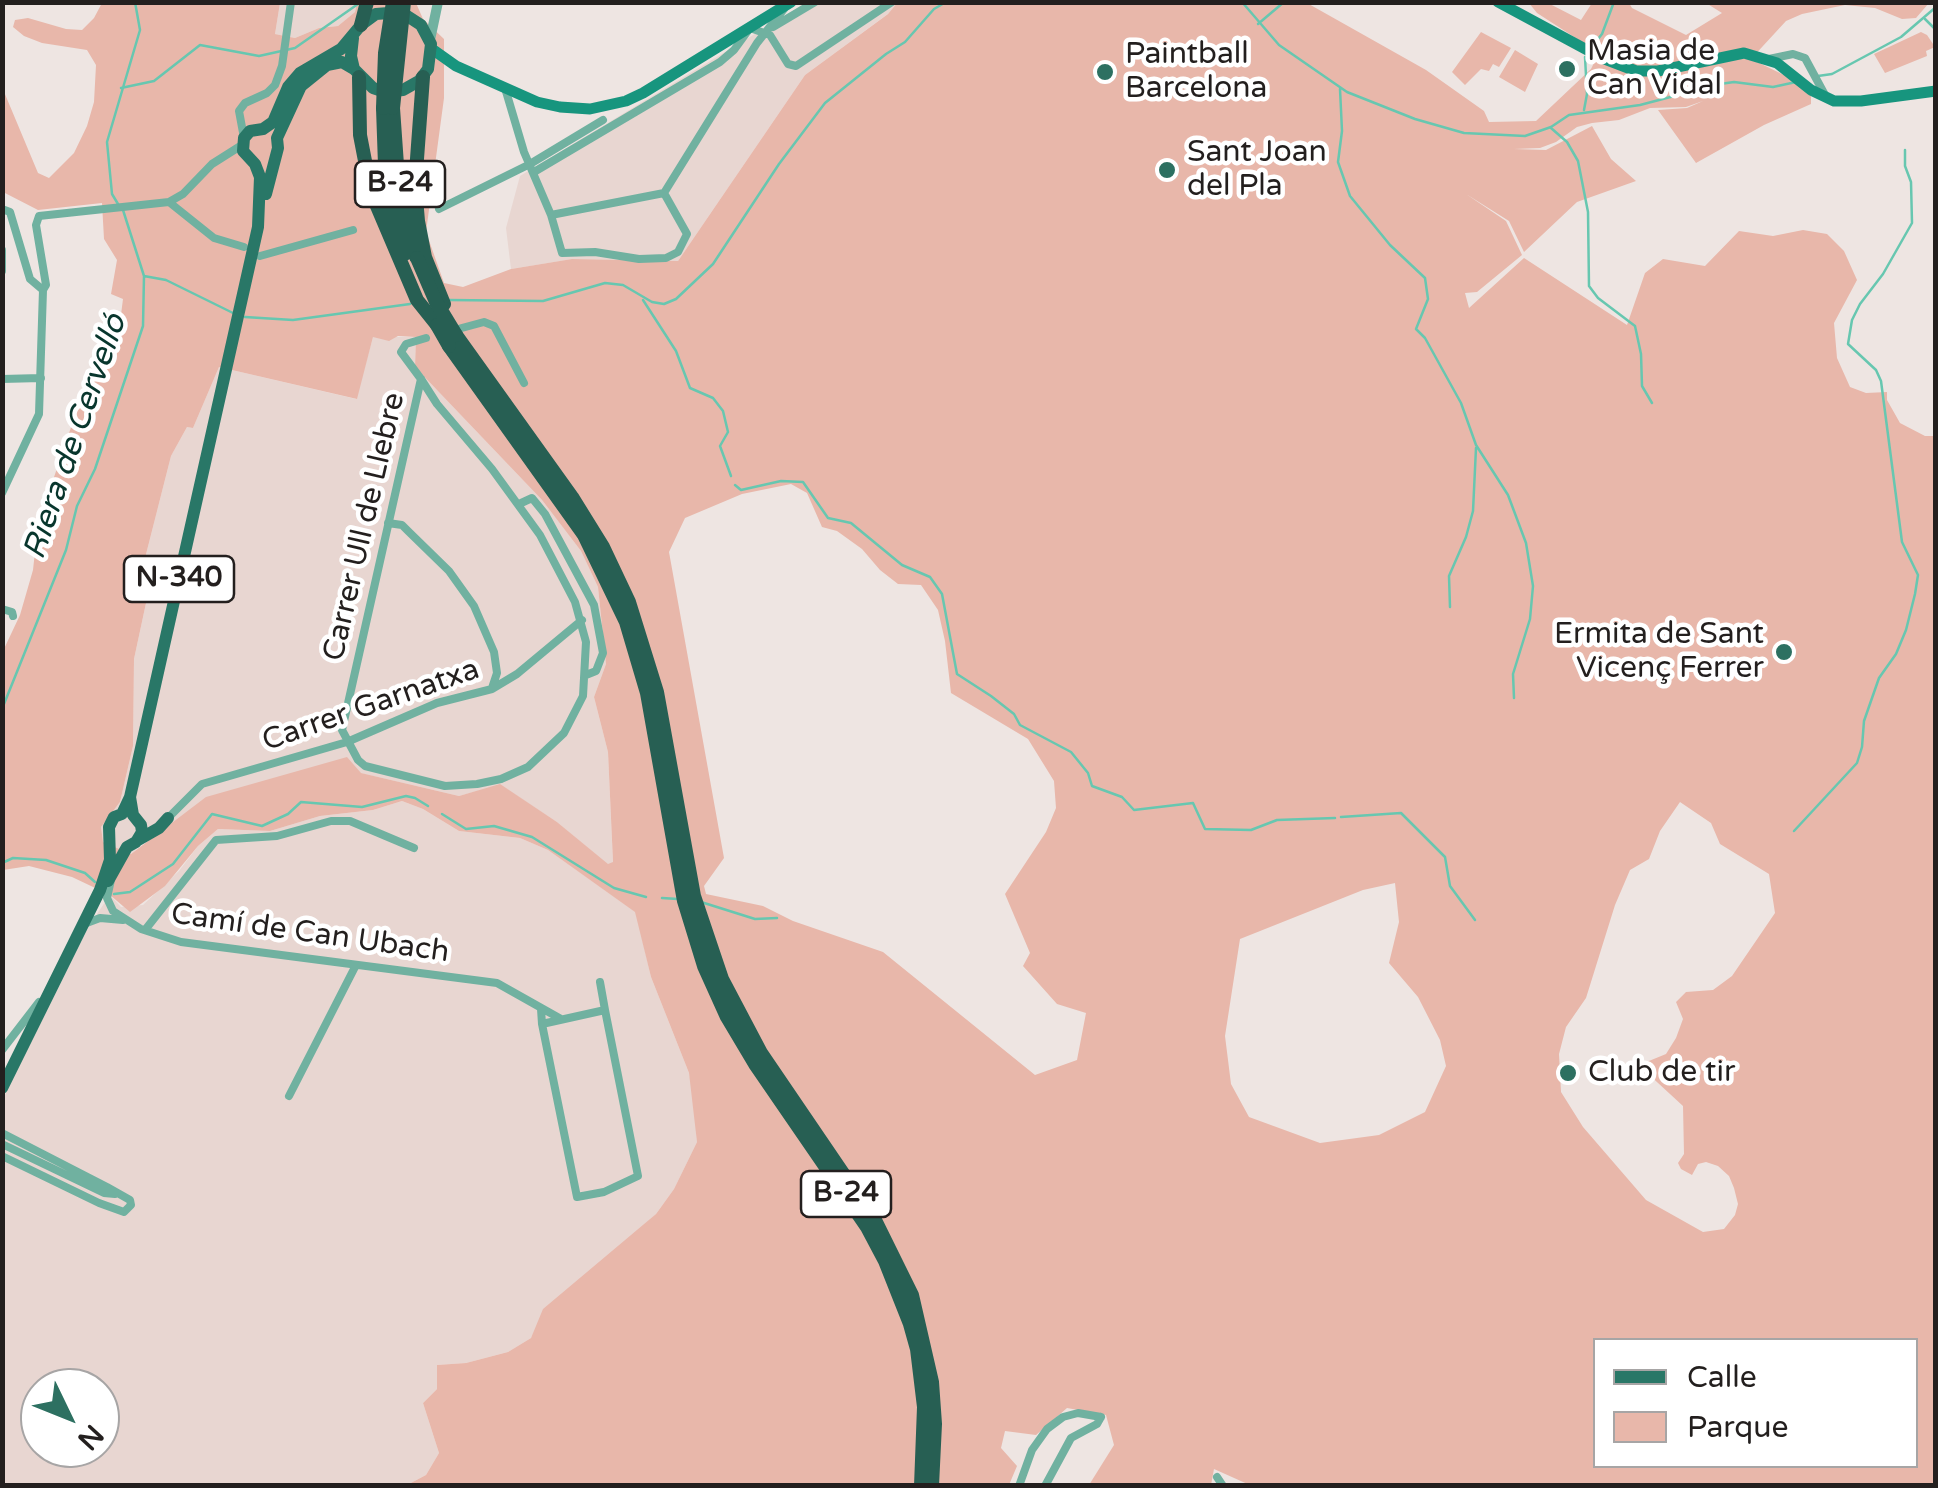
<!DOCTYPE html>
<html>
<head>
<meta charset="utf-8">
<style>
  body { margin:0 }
  #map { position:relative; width:1938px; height:1488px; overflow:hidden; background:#eee5e2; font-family:"Varela Round",sans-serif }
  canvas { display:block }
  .frame { position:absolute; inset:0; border:5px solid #231f1e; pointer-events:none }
  .legend { position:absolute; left:1593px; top:1338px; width:325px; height:130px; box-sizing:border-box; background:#fff; border:2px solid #a7a5a5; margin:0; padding:12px 18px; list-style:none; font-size:30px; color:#231f1e }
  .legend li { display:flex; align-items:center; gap:20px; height:50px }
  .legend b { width:50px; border:2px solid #a7a5a5 }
  .north { position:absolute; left:20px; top:1368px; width:100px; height:100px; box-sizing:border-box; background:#fff; border:2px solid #a7a5a5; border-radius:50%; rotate:133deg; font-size:28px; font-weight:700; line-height:40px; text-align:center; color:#231f1e }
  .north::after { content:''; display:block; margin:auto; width:35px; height:45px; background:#2d7061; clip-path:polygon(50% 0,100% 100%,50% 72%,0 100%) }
</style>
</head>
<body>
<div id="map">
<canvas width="1938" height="1488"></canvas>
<div class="frame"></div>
<ul class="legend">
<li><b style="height:12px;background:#297767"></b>Calle</li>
<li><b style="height:28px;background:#e8b7aa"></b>Parque</li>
</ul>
<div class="north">N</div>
</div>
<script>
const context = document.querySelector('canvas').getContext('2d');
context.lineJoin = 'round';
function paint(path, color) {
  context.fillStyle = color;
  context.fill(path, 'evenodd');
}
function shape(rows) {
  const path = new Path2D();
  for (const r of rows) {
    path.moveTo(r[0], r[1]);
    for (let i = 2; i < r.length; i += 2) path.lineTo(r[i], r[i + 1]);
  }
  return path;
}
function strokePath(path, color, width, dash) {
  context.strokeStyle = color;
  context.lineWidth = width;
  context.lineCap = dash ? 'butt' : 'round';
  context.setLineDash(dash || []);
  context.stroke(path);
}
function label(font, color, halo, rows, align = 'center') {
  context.font = font + ' "Varela Round",sans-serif';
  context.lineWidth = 9;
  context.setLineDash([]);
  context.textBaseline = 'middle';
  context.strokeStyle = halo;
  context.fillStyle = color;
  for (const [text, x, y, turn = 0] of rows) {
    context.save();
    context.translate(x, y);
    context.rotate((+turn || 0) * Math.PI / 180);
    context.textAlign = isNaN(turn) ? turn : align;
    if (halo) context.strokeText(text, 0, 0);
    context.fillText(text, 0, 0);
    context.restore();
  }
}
paint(shape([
  [280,3,357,3,355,12,338,26,319,28,295,38,275,34],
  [806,3,897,3,889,13,805,75,678,261,573,259,511,269,506,228,520,176],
  [373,337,416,337,415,367,542,500,581,551,598,587,606,664,594,697,608,752,613,863,608,865,557,822,500,785,459,796,360,773,351,764,167,829,151,836,131,854,103,842,101,827,120,802,133,746,134,659,149,589,141,574,171,456,187,427,193,428,219,367,356,399],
  [402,801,423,809,459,831,520,838,548,850,636,912,651,977,689,1073,695,1105,697,1142,674,1189,656,1214,537,1327,531,1338,508,1352,466,1363,437,1365,437,1389,423,1403,439,1453,426,1475,407,1485,3,1485,2,1100,90,924,110,895,121,907,143,905,179,871,198,846,218,829,270,831,320,816,373,810],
  [40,1388,100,1388,100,1448,40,1448]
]), '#e8d6d1');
paint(shape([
  [102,3,280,3,275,34,295,38,319,28,338,26,355,12,357,3,416,3,423,19,444,39,444,98,426,232,444,283,463,287,511,269,572,259,678,261,805,75,888,14,897,3,1307,3,1426,70,1484,111,1489,122,1536,121,1591,69,1599,53,1537,13,1529,3,1548,3,1581,20,1592,3,1629,3,1632,8,1686,35,1722,13,1706,3,1929,3,1916,18,1902,19,1875,8,1845,5,1802,14,1786,21,1751,59,1786,76,1811,96,1811,104,1764,125,1696,163,1658,110,1687,108,1703,101,1686,107,1650,108,1619,120,1592,123,1577,127,1556,142,1540,148,1514,149,1546,150,1592,126,1611,159,1636,181,1577,202,1524,252,1509,221,1466,194,1506,221,1522,255,1477,292,1465,293,1469,308,1524,258,1627,325,1645,273,1663,259,1705,266,1739,231,1773,236,1803,230,1827,234,1844,251,1857,280,1834,323,1837,358,1850,387,1866,393,1887,392,1887,400,1900,423,1925,436,1935,436,1935,1485,1252,1486,1214,1469,1211,1485,1089,1485,1114,1445,1106,1415,1067,1408,1036,1435,1005,1431,1001,1448,1017,1466,1009,1485,407,1485,426,1475,439,1453,423,1403,437,1389,437,1365,466,1363,508,1352,531,1338,543,1309,656,1214,674,1189,697,1142,689,1073,651,977,635,912,548,850,520,838,459,831,423,809,402,801,373,810,320,816,270,831,218,829,198,846,165,886,130,912,110,895,72,877,29,866,3,870,3,651,20,615,33,570,38,524,81,398,118,338,123,299,111,294,117,260,104,239,102,203,38,210,3,192,2,87,38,173,49,178,74,153,87,126,94,102,96,65,87,50,42,43,24,36,13,27,15,20,28,18,66,29,82,30,94,18],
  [398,336,416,337,415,367,542,500,581,551,598,587,606,664,594,697,608,752,613,862,608,864,557,822,500,784,459,796,361,773,347,757,206,797,131,854,103,842,101,827,120,802,133,746,134,659,149,589,141,574,171,456,187,427,193,428,219,367,357,399,373,337,389,341],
  [791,484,807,493,822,527,837,531,862,549,880,570,898,584,921,585,938,610,945,641,951,693,1028,739,1054,781,1056,808,1046,832,1005,894,1030,953,1023,966,1057,1004,1086,1013,1077,1060,1035,1075,883,952,793,921,763,906,706,894,704,886,724,858,669,552,685,518,742,494],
  [1680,802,1711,823,1720,844,1769,874,1775,913,1732,976,1713,990,1686,992,1676,1002,1683,1019,1676,1038,1666,1054,1644,1063,1645,1071,1683,1106,1684,1154,1678,1163,1681,1169,1692,1175,1698,1164,1706,1162,1718,1166,1729,1176,1734,1188,1738,1204,1735,1215,1724,1229,1703,1232,1646,1200,1583,1127,1561,1092,1559,1054,1566,1027,1586,998,1615,905,1630,870,1649,859,1660,831],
  [1395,883,1399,922,1389,963,1418,997,1440,1040,1446,1066,1425,1112,1379,1135,1320,1143,1249,1117,1231,1084,1225,1036,1240,939,1363,890],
  [1596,1340,1916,1340,1916,1466,1596,1466],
  [1481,32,1511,48,1499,67,1493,64,1489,71,1481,69,1465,85,1452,72],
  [1921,32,1927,35,1935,47,1926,51,1927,56,1885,73,1874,54],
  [1515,50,1538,64,1525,92,1499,77]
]), '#e8b7aa');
strokePath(shape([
  [1242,2,1279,45,1347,92,1415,119,1464,133,1525,136,1551,127,1569,115,1640,105,1720,84,1734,82,1773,87,1796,82],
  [1925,19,1934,28],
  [1258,24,1284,2],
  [1594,44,1602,34,1614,2],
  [1818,76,1832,74,1901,37,1936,7],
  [121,88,154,81,200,45,259,56,295,48,358,4],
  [1340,89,1342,131,1338,162,1350,196,1390,245,1425,278,1428,299,1416,329,1425,338,1461,403,1476,445,1508,495,1526,543,1533,586,1530,619,1513,674,1514,698],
  [1584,110,1587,94,1585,57],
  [1551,128,1567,142,1578,161,1588,212,1589,286,1598,298,1635,326,1641,354,1642,386,1652,403],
  [118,204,112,194,107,142,140,30,135,2],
  [144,276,166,280,233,313],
  [448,300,543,301,605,283,623,285,652,302,664,304,676,299,713,264,779,164,825,103,886,54,905,42,934,9,946,2],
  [643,300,676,351,690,388,713,398,723,411,728,432,720,446,731,476],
  [245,317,293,320,410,304],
  [735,485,741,490,781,481,803,482,828,518,851,523,902,565,930,577,942,594,957,674,991,696,1014,714,1020,725,1071,752,1088,773,1092,786,1122,797,1134,810,1193,803,1205,829,1251,830,1277,820,1335,818],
  [1450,607,1449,576,1466,537,1473,511,1476,448],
  [2,709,66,550,77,506,95,469,143,326,144,276,123,210],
  [442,814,466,829,494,826,532,837,614,888,646,897],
  [1341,817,1401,813,1445,857,1450,886,1475,920],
  [1794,831,1857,763,1862,747,1864,721,1879,678,1896,654,1906,630,1915,594,1918,575,1902,542,1881,381,1876,370,1848,344,1852,320,1860,304,1883,274,1912,223,1911,182,1905,166,1905,150],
  [2,863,13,858,46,860,85,873,95,882],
  [114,894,130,892,173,864,212,814,262,826,288,814,301,802,362,807,406,796,415,798,428,806],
  [662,898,678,899],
  [701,902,755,919,777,918]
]), '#67c7b0', 2.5);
strokePath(shape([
  [773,27,815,2],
  [1769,59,1793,54,1805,58,1825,95],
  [505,88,524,152,551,215,562,253,595,252,639,259,666,258,678,252,687,234,664,193],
  [244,138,239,111,245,103,267,93,275,85,282,66,291,2],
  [534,172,720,62,734,50,750,28,770,35,788,64,796,66,892,2],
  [169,202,214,238,244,247],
  [2,209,10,212,30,279,43,290,46,285,36,225,39,216,169,202,183,194,212,164,242,145],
  [439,209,530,164,603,120],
  [551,215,664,193,757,43,784,9],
  [2,250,2,271],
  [260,256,353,230],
  [458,329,484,322,494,326,524,383],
  [2,379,41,378],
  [421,379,342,730,358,760,365,766,445,786,477,784,501,779,528,767,564,733,583,696,586,642,575,602,540,535,492,469,437,404,421,379,401,352,406,344,426,338],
  [2,493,39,414,43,290],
  [519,504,532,498,545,514,594,605,603,653,596,671,586,675],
  [388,523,402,525,408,531,449,571,474,606,494,652,497,673,492,688],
  [2,609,12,612,13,616],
  [168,818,202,784,347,742,437,703,492,689,517,674,582,620],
  [111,880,107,898,113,911,141,929,181,942,497,983,561,1019],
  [84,924,100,918,123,920],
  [145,930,216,840,277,836,331,821,350,821,414,848],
  [600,982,605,1010],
  [541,1009,542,1024,577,1197,604,1192,638,1176,605,1010,542,1024],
  [2,1050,39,1002],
  [289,1096,356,965],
  [2,1133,107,1187,130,1200,131,1205,124,1212,99,1203,2,1156],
  [2,1144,104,1193,115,1194],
  [1217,1477,1223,1486],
  [1019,1486,1032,1450,1047,1429,1063,1417,1078,1413,1101,1417],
  [1045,1486,1071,1438,1097,1424,1101,1417]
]), '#70b1a0', 8);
strokePath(shape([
  [430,40,438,2]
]), '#70b1a0', 10);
strokePath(shape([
  [1498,2,1602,58,1636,71,1658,71,1744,53,1777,63,1811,90,1834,101,1861,101,1936,91],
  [432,49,456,66,537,102,560,107,590,109,626,101,643,93,791,2]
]), '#17957e', 11);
strokePath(shape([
  [266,194,278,148,277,138,301,86,327,65,342,62,354,69],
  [138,840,159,828,168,818],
  [108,881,127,847,136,842,142,832,141,825,133,815,130,797],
  [2,1088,100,890,110,860,109,827,114,817,122,814,130,797,258,227,260,177,255,164,243,151,244,138,250,131,263,129,273,122,288,87,300,73,341,49,361,25,376,14,401,12,421,25,431,44,428,69,419,81,403,90,385,92,373,88,354,69,351,56,353,38]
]), '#297767', 12);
strokePath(shape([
  [361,25,367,2],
  [359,77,360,135,371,192,417,300,437,325],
  [423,77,415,186,418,221,425,257,444,304],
  [383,108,385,165,393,213,405,254],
  [393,108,397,165,405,217,416,257],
  [456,335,572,497,603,547,629,602,657,692,694,896,722,979,761,1053,876,1222,912,1295,932,1382,935,1424,932,1486],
  [449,346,584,535,626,622,647,693,684,901,704,966,727,1017,755,1064,867,1227,885,1261,910,1324,917,1349,924,1407,921,1486]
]), '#275f53', 14);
strokePath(shape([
  [383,108,385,53,393,2],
  [393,108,404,2],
  [417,258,436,302,456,335],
  [437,325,449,346]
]), '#275f53', 14);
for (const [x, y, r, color] of [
  [1567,69,10,"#2d7061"],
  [1105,72,10,"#2d7061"],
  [1167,170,10,"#2d7061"],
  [1784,652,10,"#2d7061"],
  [1568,1073,10,"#2d7061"]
]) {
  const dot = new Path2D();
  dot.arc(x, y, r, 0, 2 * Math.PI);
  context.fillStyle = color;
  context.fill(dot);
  strokePath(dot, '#fff', 4);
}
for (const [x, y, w] of [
  [400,184,90],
  [179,579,110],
  [846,1194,90]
]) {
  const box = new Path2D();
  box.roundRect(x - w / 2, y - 23, w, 46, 8);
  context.fillStyle = '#fff';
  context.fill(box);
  strokePath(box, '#231f1e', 2.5);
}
label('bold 28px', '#231f1e', null, [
  ["B-24",400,184],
  ["N-340",179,579],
  ["B-24",846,1194]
]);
label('30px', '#231f1e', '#fff', [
  ["Masia de",1587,52],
  ["Can Vidal",1587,86],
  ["Paintball",1125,55],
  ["Barcelona",1125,89],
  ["Sant Joan",1187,153],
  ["del Pla",1187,187],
  ["Ermita de Sant",1764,635,"right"],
  ["Vicenç Ferrer",1764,669,"right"],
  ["Club de tir",1588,1073]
], 'left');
label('30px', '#231f1e', '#fff', [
  ["Carrer Ull de Llebre",365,527,-77],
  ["Carrer Garnatxa",371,706,-19],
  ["Camí de Can Ubach",310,934,8]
]);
label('italic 32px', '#08362d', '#fff', [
  ["Riera de Cervelló",76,437,-71]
]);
</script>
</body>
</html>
